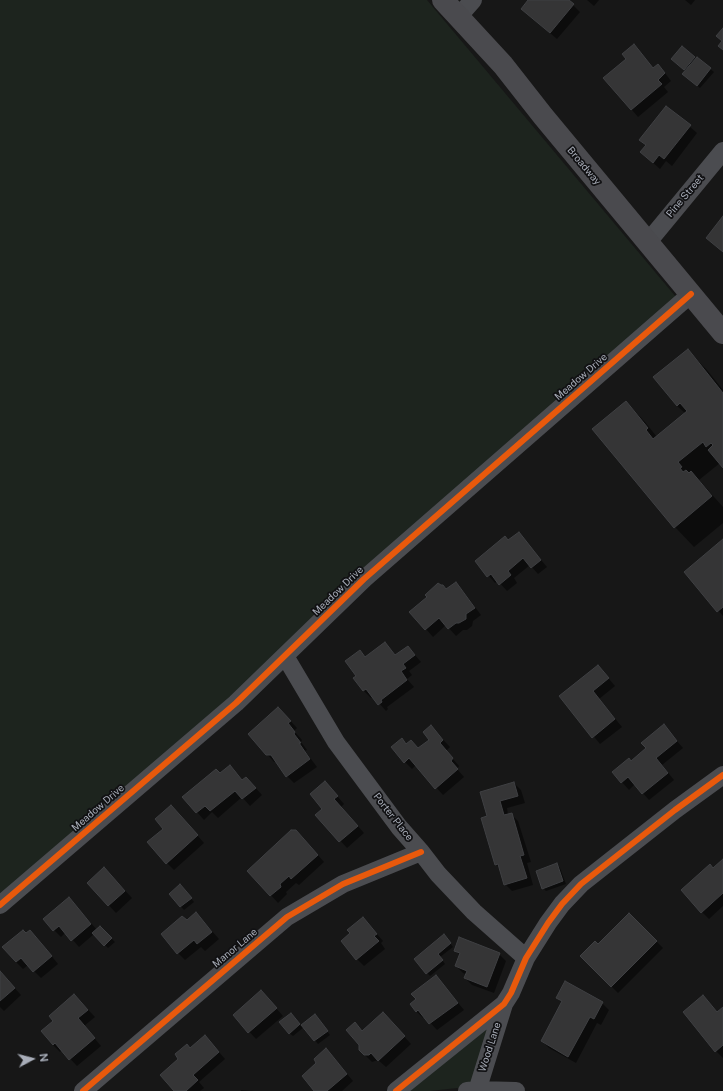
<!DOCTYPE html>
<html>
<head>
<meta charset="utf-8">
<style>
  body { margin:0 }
  #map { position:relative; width:723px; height:1091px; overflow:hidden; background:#171717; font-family:"Public Sans",sans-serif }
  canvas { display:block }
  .north { position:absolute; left:12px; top:1039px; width:40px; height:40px; -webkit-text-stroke:3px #111113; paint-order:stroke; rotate:83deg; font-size:11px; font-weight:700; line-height:16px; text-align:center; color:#a8adb8 }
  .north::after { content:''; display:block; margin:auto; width:14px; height:18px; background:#a8adb8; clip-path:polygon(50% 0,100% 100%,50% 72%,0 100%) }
</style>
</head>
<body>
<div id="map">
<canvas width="723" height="1091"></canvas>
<div class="north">N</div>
</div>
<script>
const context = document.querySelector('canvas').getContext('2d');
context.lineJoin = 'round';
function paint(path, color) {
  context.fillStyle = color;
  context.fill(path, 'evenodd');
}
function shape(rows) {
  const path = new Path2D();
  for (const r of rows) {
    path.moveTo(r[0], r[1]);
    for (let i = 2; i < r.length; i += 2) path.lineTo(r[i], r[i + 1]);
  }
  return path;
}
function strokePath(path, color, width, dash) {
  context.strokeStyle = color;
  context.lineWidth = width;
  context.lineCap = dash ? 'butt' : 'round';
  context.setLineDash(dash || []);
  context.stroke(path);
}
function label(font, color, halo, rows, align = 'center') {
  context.font = font + ' "Public Sans",sans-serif';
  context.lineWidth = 3.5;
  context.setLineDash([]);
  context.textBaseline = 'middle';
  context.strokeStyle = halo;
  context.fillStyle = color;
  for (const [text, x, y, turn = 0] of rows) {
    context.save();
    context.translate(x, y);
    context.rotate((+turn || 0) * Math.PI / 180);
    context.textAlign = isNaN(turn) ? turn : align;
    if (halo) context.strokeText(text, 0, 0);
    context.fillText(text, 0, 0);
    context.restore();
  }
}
paint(shape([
  [0,0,427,0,676,297,0,903],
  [498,1013,475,1086,430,1091,403,1091]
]), '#1d241e');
paint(shape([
  [529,0,568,0,580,12,557,39,522,9],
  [587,0,599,0,594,6],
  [685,0,695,0,691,5],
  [640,53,654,69,665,73,671,81,664,87,668,92,638,117,605,78],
  [694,57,696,60,697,58,714,72,700,88,687,77,686,71,675,62],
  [667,107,697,133,672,166,666,161,660,169,641,152,647,146,641,140],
  [687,350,707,370,723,390,723,467,720,463,699,480,723,507,723,523,694,547,675,527,626,402,645,422,657,437,686,414,677,406],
  [519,534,547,567,538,574,530,565,514,578,517,583,507,591,498,581,495,583,476,561,509,541],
  [723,540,723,616,685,572],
  [456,584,463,591,481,615,473,621,472,626,467,630,463,630,456,636,446,625,433,637,411,612,443,586,447,590],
  [385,643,396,656,408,647,421,662,409,671,412,675,407,679,414,687,387,707,388,709,386,711,373,696,371,698,364,691,354,679,357,676,359,651,366,658],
  [598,666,615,686,599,699,622,727,600,744,561,696],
  [285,715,297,728,294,731,302,740,301,742,307,750,305,751,317,767,294,783,287,776,277,761,274,762,267,754],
  [431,727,450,747,446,751,459,766,457,769,464,777,443,795,416,765,412,769,405,762,402,740,407,745,419,749,430,740],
  [670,733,683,748,662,765,674,780,649,800,635,784,629,790,613,772,632,762],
  [237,773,243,781,253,785,262,795,250,806,242,797,218,818,212,812,204,820,184,797],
  [514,783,521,790,525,803,507,808,508,815,511,814,518,821,531,862,527,863,533,885,512,891,505,884,500,869,496,864,488,817,481,793],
  [332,790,344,804,341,807,364,833,347,848,317,815,324,809],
  [178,813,204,843,174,870,167,863,164,829],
  [303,838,324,862,299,885,296,883,286,892,287,894,278,903,249,871],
  [723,860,723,906,709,919,702,912,713,869],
  [557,865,560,868,566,884,546,891,543,888],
  [104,868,132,898,116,913,88,883],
  [183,889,194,902,184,910,170,894],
  [75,905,97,930,100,927,115,942,108,948,94,934,79,947,66,932,61,937,54,930],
  [196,913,219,939,205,951,201,947,185,960,178,953,187,921],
  [629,914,663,948,618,993,581,956,598,946],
  [363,918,383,941,381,943,385,949,364,966,357,959,352,933],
  [26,934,37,938,58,964,41,978,28,965,23,969,16,962],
  [447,939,453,947,440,957,445,964,430,976,415,959],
  [455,950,499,954,506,961,494,993,472,985,465,978,467,975,463,973,456,966,460,955],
  [0,972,21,995,4,1011,0,1007],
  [436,976,464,1010,437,1030,425,1017,423,1018,416,1011,417,999],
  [74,995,95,1017,84,1026,101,1046,77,1066,62,1050,60,1052,53,1045,55,1021],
  [703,996,718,1013,723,1009,723,1058,716,1051],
  [558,998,602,1003,609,1010,601,1025,597,1023,576,1063,549,1048,542,1041,563,1003],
  [268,999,283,1016,256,1039,234,1015],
  [315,1016,330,1035,318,1044,304,1027,293,1036,289,1033,294,1017,301,1026],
  [389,1020,411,1044,386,1067,378,1060,372,1062,360,1050,362,1032],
  [211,1043,225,1059,199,1082,204,1088,200,1091,175,1091,191,1049],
  [333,1057,353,1081,342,1091,316,1091],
  [241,1090,254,1091,241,1091]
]), '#0007');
const building = shape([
  [528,0,569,0,574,4,550,33,521,9,528,0],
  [723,28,723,50,718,46,722,41,716,36,723,28],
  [634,44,653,68,658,64,665,73,658,80,662,84,631,110,603,78,626,59,622,54,634,44],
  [682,46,695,57,684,70,671,59,682,46],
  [697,57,711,68,697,86,682,74,697,57],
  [666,106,691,125,664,159,659,155,653,163,640,152,646,145,639,140,666,106],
  [723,216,723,252,706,238,723,216],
  [688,349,723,393,723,468,708,450,713,445,711,443,706,447,703,442,678,462,682,467,680,468,683,472,686,470,689,473,691,471,712,496,674,528,592,429,626,401,648,428,646,430,653,439,687,411,680,403,677,406,653,377,688,349],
  [519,532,541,560,531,568,523,558,508,571,511,575,499,585,491,574,487,577,475,561,505,536,508,540,519,532],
  [723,539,723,607,717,612,684,572,723,539],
  [456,582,475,608,466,614,466,619,459,623,456,623,448,629,439,618,425,630,409,612,427,597,425,595,438,583,441,585,443,585,446,589,456,582],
  [385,642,395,655,408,646,415,655,403,664,406,668,401,671,407,680,381,700,382,702,378,705,366,689,363,691,353,678,356,676,345,661,360,650,365,657,385,642],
  [598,665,609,678,593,691,615,719,592,738,559,696,598,665],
  [278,707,291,721,288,723,295,732,294,734,301,743,299,743,310,759,286,777,271,755,266,755,248,734,278,707],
  [664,724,677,741,656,758,668,773,642,794,628,777,621,783,612,772,629,758,631,761,646,748,641,743,664,724],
  [431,725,443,740,440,743,453,758,451,761,458,769,435,789,409,758,404,763,391,747,402,738,406,744,411,740,418,748,429,740,423,732,431,725],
  [230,765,242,780,246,777,256,788,242,799,235,791,210,811,205,806,196,813,182,797,216,769,220,773,230,765],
  [325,781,338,796,334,799,358,826,339,842,315,815,322,809,310,794,325,781],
  [514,782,518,796,500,801,504,815,512,813,524,855,520,856,527,878,504,885,498,864,495,865,481,818,487,816,480,792,514,782],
  [171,805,198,835,166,864,147,842,163,829,155,819,171,805],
  [291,830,296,830,318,855,291,879,289,876,280,884,281,887,270,896,247,871,291,830],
  [723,859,723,893,701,913,681,890,710,864,713,868,723,859],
  [557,863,563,881,542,889,536,871,557,863],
  [104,867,125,891,108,906,87,883,104,867],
  [180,884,192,898,180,907,169,894,180,884],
  [69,897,91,924,71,941,59,926,53,931,43,919,69,897],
  [196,912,212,932,197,944,194,940,177,954,161,934,182,916,187,920,196,912],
  [629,913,657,941,611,987,580,956,595,941,598,944,629,913],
  [363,917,377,934,374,936,379,941,356,960,341,941,350,933,347,930,363,917],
  [100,926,112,938,104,946,92,933,100,926],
  [23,930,26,933,30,930,52,956,33,972,21,958,16,962,2,947,23,930],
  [444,934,451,943,438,954,443,960,426,974,414,959,444,934],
  [459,937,500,953,487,987,464,978,467,971,455,966,460,953,454,951,459,937],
  [0,971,15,988,0,1001,0,971],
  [436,975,458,1003,429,1024,418,1010,416,1012,410,1004,416,999,411,994,436,975],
  [565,981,603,1002,594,1019,590,1017,568,1057,541,1041,562,1001,556,998,565,981],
  [261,990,277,1008,248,1033,233,1015,261,990],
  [74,994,88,1010,78,1018,95,1038,69,1060,55,1043,53,1045,41,1031,53,1021,49,1016,74,994],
  [703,995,717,1012,723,1007,723,1045,715,1052,683,1012,703,995],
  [383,1012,405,1036,378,1061,371,1053,369,1055,364,1055,359,1050,359,1045,346,1030,355,1022,362,1031,383,1012],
  [291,1013,300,1024,289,1034,279,1022,291,1013],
  [315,1014,328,1031,314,1041,301,1025,315,1014],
  [205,1035,219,1052,193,1075,198,1080,186,1091,174,1091,160,1075,178,1059,175,1054,187,1044,190,1048,205,1035],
  [326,1048,347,1074,327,1091,314,1091,302,1076,316,1063,314,1059,326,1048]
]);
paint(building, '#353536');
strokePath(building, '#3f4043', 1);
strokePath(shape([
  [459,16,473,0],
  [648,242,723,151],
  [285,656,336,742,399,827,421,852,438,874,474,912,526,958],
  [0,905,236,703,364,579,691,294],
  [83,1091,287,917,343,884,421,852],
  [396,1091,504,1004,511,993,526,958,548,923,562,904,581,884,675,810,723,775],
  [467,1091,477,1090,516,1091],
  [477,1091,504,1004]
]), '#4b4c50', 18);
strokePath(shape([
  [443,0,503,65,543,116,723,333]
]), '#4a4a4e', 22);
strokePath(shape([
  [0,905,236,703,364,579,691,294],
  [83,1091,287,917,343,884,421,852],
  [396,1091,504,1004,511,993,526,958,548,923,562,904,581,884,675,810,723,775]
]), '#e8590c', 6);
label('10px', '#a8adb8', '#111113', [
  ["Broadway",584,166,50],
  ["Pine Street",685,196,-50],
  ["Meadow Drive",581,377,-41],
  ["Meadow Drive",338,591,-44],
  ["Meadow Drive",98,808,-41],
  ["Porter Place",393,817,52],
  ["Manor Lane",235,948,-40],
  ["Wood Lane",490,1047,-72]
]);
</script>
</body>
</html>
